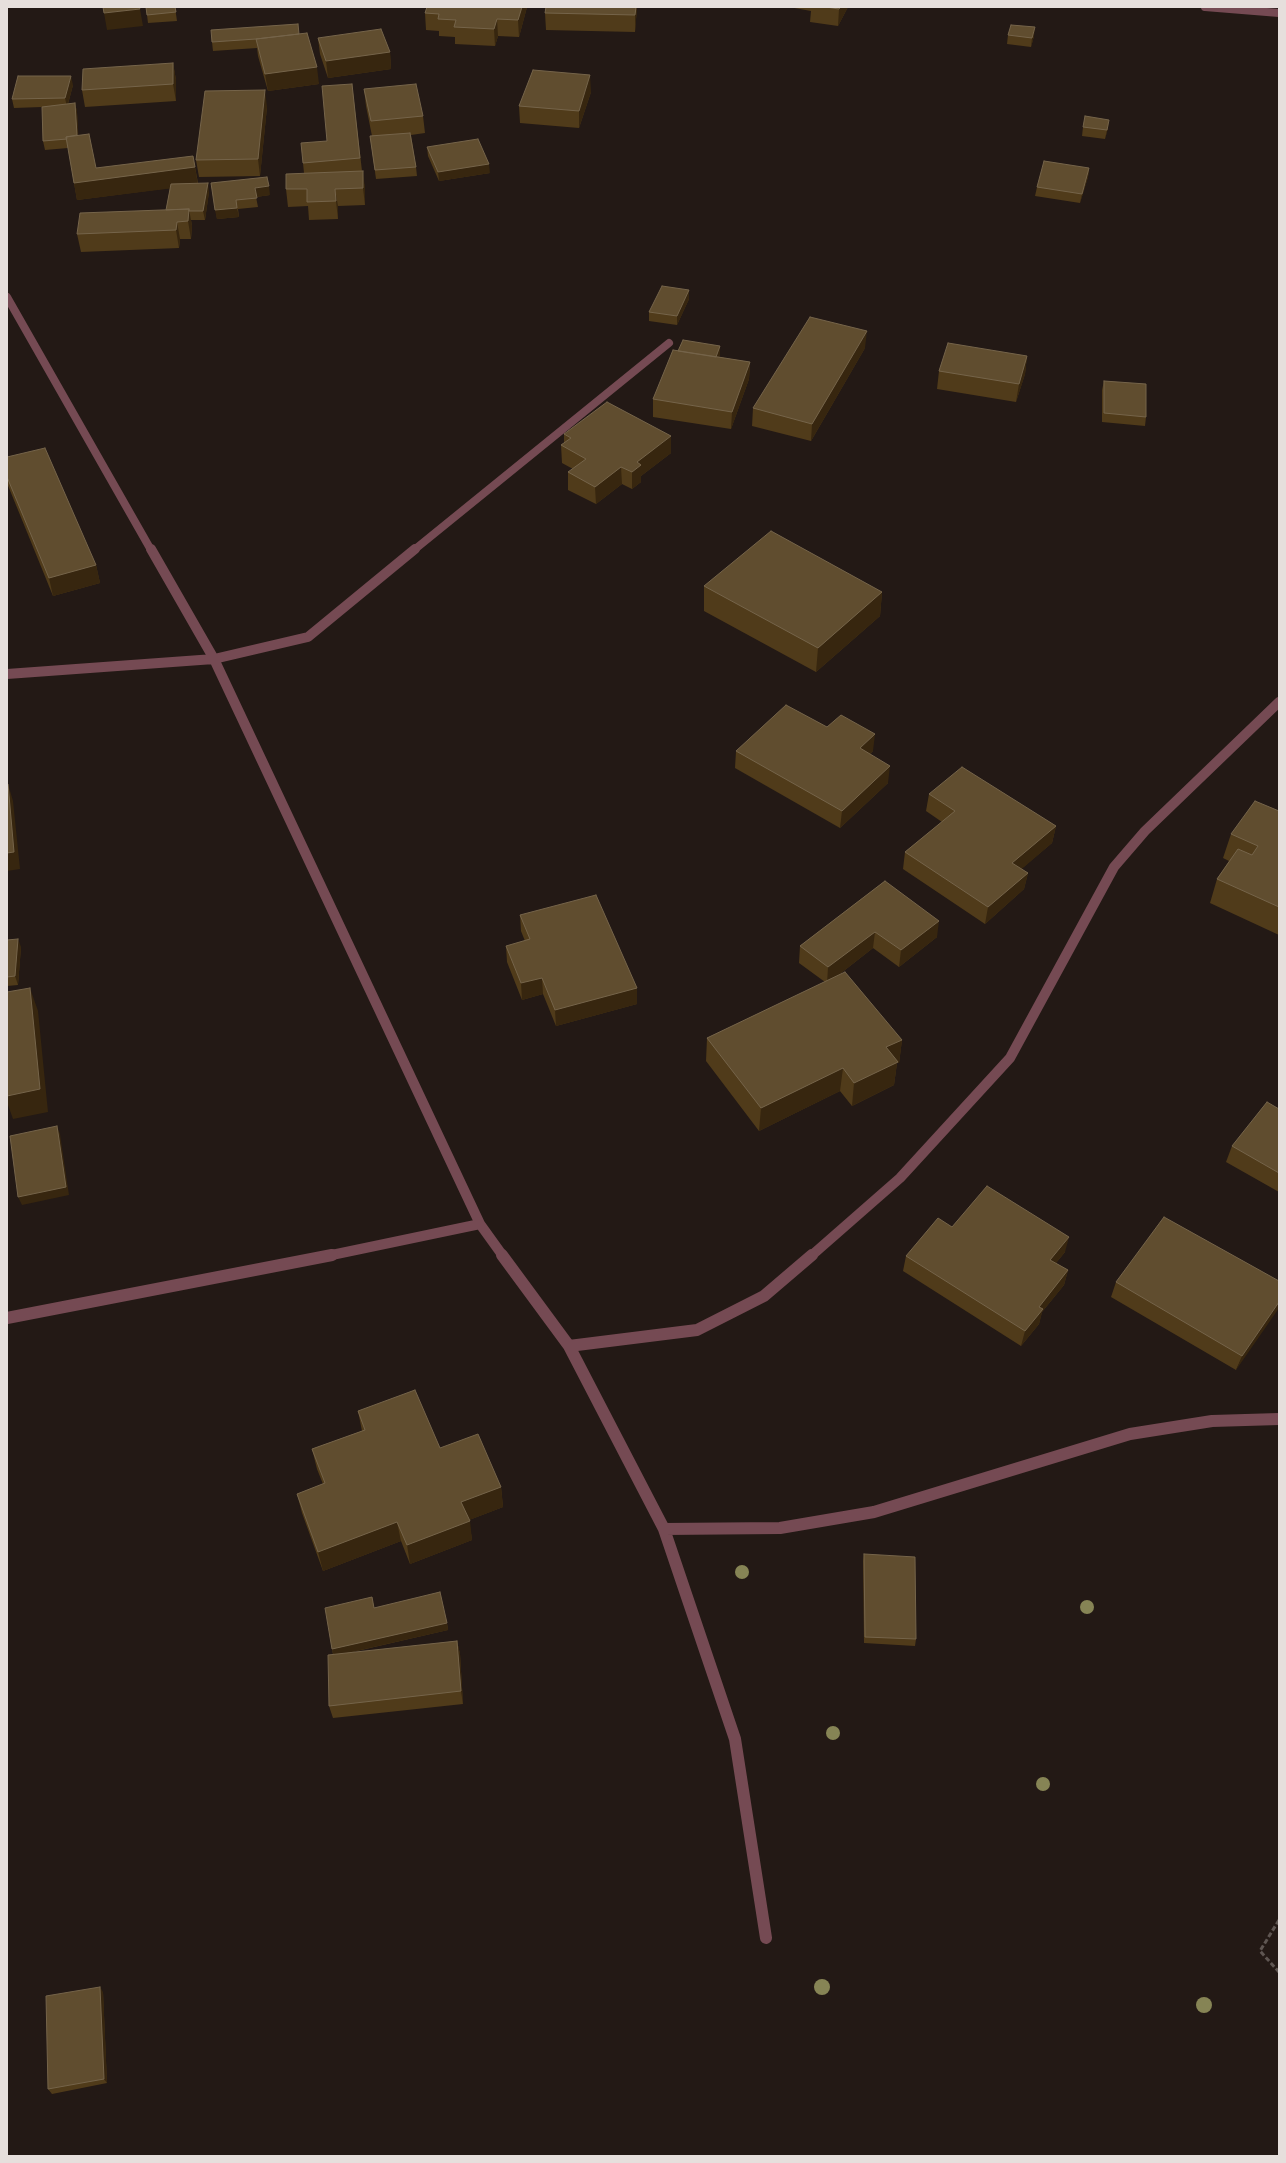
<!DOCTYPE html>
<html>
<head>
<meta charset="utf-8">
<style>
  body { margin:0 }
  #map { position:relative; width:1286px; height:2163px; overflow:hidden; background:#231915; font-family:"Roboto Condensed",sans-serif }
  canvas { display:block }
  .frame { position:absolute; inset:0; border:8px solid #e6dfdc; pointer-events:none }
</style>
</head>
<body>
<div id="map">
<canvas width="1286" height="2163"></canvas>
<div class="frame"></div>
</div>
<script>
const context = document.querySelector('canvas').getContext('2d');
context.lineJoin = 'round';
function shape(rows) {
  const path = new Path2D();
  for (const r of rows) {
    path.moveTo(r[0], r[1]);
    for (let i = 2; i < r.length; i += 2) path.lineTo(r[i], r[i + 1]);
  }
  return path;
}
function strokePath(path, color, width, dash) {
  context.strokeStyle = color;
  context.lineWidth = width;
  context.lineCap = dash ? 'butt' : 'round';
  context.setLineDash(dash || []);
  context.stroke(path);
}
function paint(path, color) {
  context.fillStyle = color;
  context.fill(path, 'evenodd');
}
strokePath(shape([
  [1279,1920,1260,1951,1279,1972]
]), '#5f5652', 3, [5, 2.5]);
strokePath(shape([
  [1205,7,1279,13],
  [7,297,151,550],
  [414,550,669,343]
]), '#754a53', 8);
strokePath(shape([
  [151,549,214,659,480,1224,503,1256],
  [7,674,214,659,308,637,415,549],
  [327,1256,480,1224],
  [811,1256,900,1178,1010,1058,1114,867,1145,831,1279,702]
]), '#754a53', 10);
strokePath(shape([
  [502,1255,569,1346,664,1529,735,1739,766,1938],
  [7,1318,332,1255],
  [569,1346,697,1330,764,1296,812,1255],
  [664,1529,780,1528,874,1512,1130,1434,1212,1421,1279,1419]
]), '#754a53', 12);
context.fillStyle = '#868455';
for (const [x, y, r] of [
  [742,1572,7],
  [1087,1607,7],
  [833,1733,7],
  [1043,1784,7],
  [822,1987,8],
  [1204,2005,8]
]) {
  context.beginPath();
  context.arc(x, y, r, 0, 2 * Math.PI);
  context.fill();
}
paint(shape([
  [175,7,177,21,148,23,147,15],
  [427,7,527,7,519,37,498,36,495,46,455,44,455,37,439,36,439,31,426,30,425,13],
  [546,7,637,7,635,32,546,30,545,13],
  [789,7,848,7,838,26,810,22,811,11],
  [300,34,319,84,268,91,258,56,257,48,213,51,212,42],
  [1008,35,1034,36,1031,47,1007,44],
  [318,38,390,52,391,69,328,78,320,54],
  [173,63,176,80,176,101,85,107,82,90],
  [352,84,362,171,365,189,365,205,338,206,338,219,309,220,308,206,288,207,286,189,304,173,303,163,327,141],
  [73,85,68,104,75,103,77,112,78,135,96,168,195,167,198,183,209,192,205,220,191,220,192,226,191,239,180,239,179,248,81,252,77,234,166,210,170,188,77,200,74,183,68,148,45,150,43,141,42,107,14,108,12,99],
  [364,89,423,116,425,133,411,135,416,167,417,176,376,179,370,136,372,136,366,106],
  [591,92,579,128,520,123,519,106],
  [267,107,260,176,199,177,196,160],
  [1083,127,1108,128,1105,139,1082,136],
  [427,147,490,173,439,181,428,156],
  [1089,168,1088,177,1080,203,1035,196,1037,187],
  [211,183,270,195,256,197,258,207,238,209,239,217,217,219],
  [689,290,689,299,677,325,649,321,649,312],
  [720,346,720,355,719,357,750,362,749,379,731,429,653,417,653,399,678,351],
  [865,348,811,441,752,426,753,408],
  [1027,356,1025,374,1016,402,937,389,939,371],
  [1104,381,1146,417,1145,426,1102,422,1102,390],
  [564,434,671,453,641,476,641,482,632,489,622,484,596,504,568,490,568,472,573,469,562,463,561,445,564,443],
  [7,457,96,565,100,583,53,596,7,483],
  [704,586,882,592,880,616,816,672,704,611],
  [827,727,873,751,870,754,888,783,840,828,735,768,736,751],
  [929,794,1056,826,1052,843,1021,869,1028,873,1024,889,985,924,903,869,905,852,942,822,926,811],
  [1279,811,1279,935,1210,903,1217,879,1229,861,1223,858,1231,834],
  [885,881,937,937,899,967,873,948,836,977,902,1040,899,1063,897,1063,894,1085,852,1106,840,1091,759,1131,706,1061,707,1038,825,982,799,963,800,946],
  [520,915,637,988,637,1004,556,1026,543,994,522,1000,507,962,506,946,525,941,521,931],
  [7,940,21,947,18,985,7,986],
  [1279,1109,1279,1192,1226,1162,1232,1146],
  [1065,1252,1056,1263,1068,1270,1064,1285,1042,1312,1039,1324,1021,1346,903,1271,906,1256],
  [1279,1281,1236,1370,1111,1297,1116,1282],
  [358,1411,440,1448,501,1487,503,1507,469,1520,472,1540,410,1564,401,1541,323,1571,302,1513,297,1494,323,1484,317,1469,312,1449,362,1431],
  [864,1554,916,1639,915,1646,864,1643,863,1561],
  [372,1597,374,1608,447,1623,448,1630,344,1654,457,1641,460,1654,463,1704,333,1718,329,1706,333,1655,332,1649],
  [103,1992,107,2083,52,2094,48,2089]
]), '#503b1a');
paint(shape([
  [522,7,527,7,519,37,518,20],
  [636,7,637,7,635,32,635,15],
  [841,7,848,7,838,26,839,9],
  [140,9,143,26,107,30,104,13],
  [497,19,498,36,495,46,494,29],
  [1035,27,1034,36,1031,47,1032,38],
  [390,52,391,69,328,78,326,61],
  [173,63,176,80,176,101,173,84],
  [317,67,319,84,268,91,265,74],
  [590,75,591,92,579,128,579,111],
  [71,76,73,85,67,107,65,98],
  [265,90,267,107,260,176,258,159],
  [75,103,77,112,79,147,77,138],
  [1109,120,1108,128,1105,139,1107,130],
  [89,134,98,180,195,167,198,185,77,200,74,183],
  [489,164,490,173,439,181,438,172],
  [1089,168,1088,177,1080,203,1082,194],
  [363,171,365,189,365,205,363,188],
  [208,183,209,192,205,220,203,211],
  [269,186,270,195,256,197,255,188],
  [335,189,338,206,338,219,336,201],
  [237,208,239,217,217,219,215,210],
  [189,209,192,226,191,239,188,221],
  [177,222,180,239,179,248,176,230],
  [689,290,689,299,677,325,677,316],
  [867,331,865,348,811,441,812,424],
  [720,346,720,355,715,367,715,358],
  [1027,356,1025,374,1016,402,1019,384],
  [750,362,749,379,731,429,732,412],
  [671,436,671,453,641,476,641,482,632,489,632,472,637,462],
  [621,467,622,484,596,504,595,487],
  [96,565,100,583,53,596,49,578],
  [882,592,880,616,816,672,818,648],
  [875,734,873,751,858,765,860,748],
  [890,766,888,783,840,828,842,811],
  [8,784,13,801,20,869,7,871],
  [1056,826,1052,843,1009,880,1012,863],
  [1028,873,1024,889,985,924,988,907],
  [939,921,937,937,899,967,901,950],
  [875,932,873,948,827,984,828,967],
  [18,939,21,947,18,985,15,976],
  [542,978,543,994,522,1000,521,983],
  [30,988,38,1011,48,1112,13,1119,8,1105,7,1105,7,1091],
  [637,988,637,1004,556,1026,555,1010],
  [902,1040,899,1063,897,1063,894,1085,852,1106,854,1083,886,1047],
  [843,1068,840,1091,759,1131,761,1108],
  [57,1126,60,1134,69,1195,22,1205,18,1197],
  [1069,1237,1065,1252,1046,1275,1050,1260],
  [1068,1270,1064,1285,1042,1312,1039,1324,1021,1346,1025,1331,1039,1307],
  [1279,1302,1279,1308,1236,1370,1242,1356],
  [501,1487,503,1507,464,1522,461,1502],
  [470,1521,472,1540,410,1564,407,1545],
  [397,1522,401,1541,323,1571,318,1552],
  [447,1623,448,1630,334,1656,332,1649],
  [457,1641,460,1654,463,1704,461,1691],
  [100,1987,103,1992,107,2083,104,2079]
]), '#37260f');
const building = shape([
  [103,7,139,7,140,9,104,13,103,7],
  [146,7,175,7,176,12,147,15,146,7],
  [427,7,522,7,518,20,497,19,494,29,454,27,456,20,438,19,439,14,425,13,427,7],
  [546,7,636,7,635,15,545,13,546,7],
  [826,7,841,7,839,9,826,7],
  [298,24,299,34,256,39,212,42,211,30,298,24],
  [1011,25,1035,27,1032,38,1008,35,1011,25],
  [381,29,390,52,326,61,318,38,381,29],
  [307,33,317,67,265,74,256,39,307,33],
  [173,63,173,84,82,90,83,69,173,63],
  [533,70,590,75,579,111,519,106,533,70],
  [18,76,71,76,65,98,12,99,18,76],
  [352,84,360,158,303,163,301,143,327,141,322,86,352,84],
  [416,84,423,116,371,121,364,89,416,84],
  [265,90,258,159,196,160,205,91,265,90],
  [75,103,77,135,66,137,67,139,43,141,42,107,75,103],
  [1085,116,1109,120,1107,130,1083,127,1085,116],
  [410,133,416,167,375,170,370,136,410,133],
  [89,134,96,168,193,156,195,167,74,183,66,137,89,134],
  [478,139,489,164,438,172,427,147,478,139],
  [1044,161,1089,168,1082,194,1037,187,1044,161],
  [363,171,363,188,335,189,336,201,307,202,307,189,286,189,286,174,363,171],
  [267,177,269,186,255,188,257,198,236,200,237,208,215,210,211,183,267,177],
  [208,183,203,211,189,211,189,209,166,210,171,184,208,183],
  [189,209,188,221,177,222,176,230,77,234,80,213,189,209],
  [662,286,689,290,677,316,649,312,662,286],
  [810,317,867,331,812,424,753,408,810,317],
  [683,340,720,346,716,357,678,351,683,340],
  [948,343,1027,356,1019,384,939,371,948,343],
  [673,350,750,362,732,412,653,399,673,350],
  [1104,381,1146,384,1146,417,1104,413,1104,381],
  [607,402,671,436,637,462,641,465,632,472,621,467,595,487,568,472,586,459,561,445,571,438,564,434,607,402],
  [45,448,96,565,49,578,7,477,7,457,45,448],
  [771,531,882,592,818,648,704,586,771,531],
  [786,705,827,727,841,715,875,734,860,748,890,766,842,811,736,751,786,705],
  [962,767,1056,826,1012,863,1028,873,988,907,905,852,955,811,929,794,962,767],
  [7,784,8,784,14,852,7,853,7,784],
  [1255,801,1279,811,1279,907,1217,879,1238,849,1252,855,1258,846,1231,834,1255,801],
  [885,881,939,921,901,950,875,932,828,967,800,946,885,881],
  [596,895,637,988,555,1010,542,978,521,983,506,946,530,939,520,915,596,895],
  [18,939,15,976,7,977,7,940,18,939],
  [845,972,902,1040,886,1047,898,1062,854,1083,843,1068,761,1108,707,1038,845,972],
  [30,988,40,1089,7,1096,7,992,30,988],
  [1267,1102,1279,1109,1279,1173,1232,1146,1267,1102],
  [57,1126,66,1187,18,1197,10,1136,57,1126],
  [987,1186,1069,1237,1050,1260,1068,1270,1039,1307,1043,1309,1025,1331,906,1256,938,1218,952,1227,987,1186],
  [1164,1217,1279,1281,1279,1302,1242,1356,1116,1282,1164,1217],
  [415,1390,440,1448,478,1434,501,1487,461,1502,470,1521,407,1545,397,1522,318,1552,297,1494,325,1483,312,1449,365,1430,358,1411,415,1390],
  [864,1554,915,1557,916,1639,865,1637,864,1554],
  [440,1592,447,1623,332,1649,325,1608,372,1597,374,1608,440,1592],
  [457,1641,461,1691,329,1706,328,1655,457,1641],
  [100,1987,104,2079,48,2089,46,1996,100,1987]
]);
paint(building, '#604d2f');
strokePath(building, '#75644a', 1);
</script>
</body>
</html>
